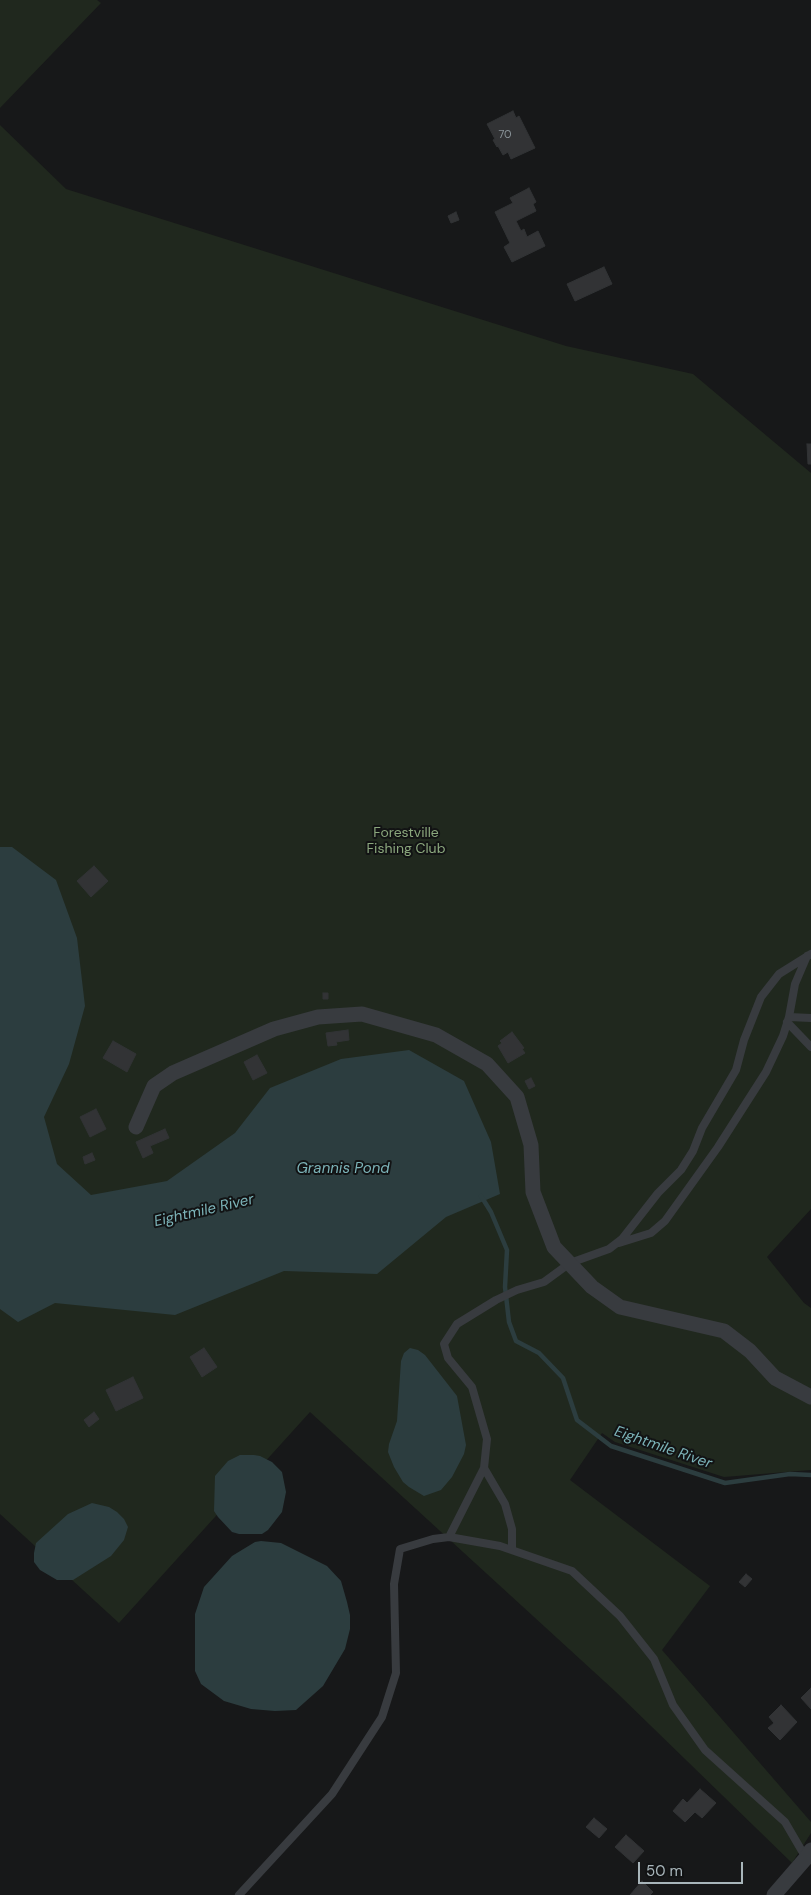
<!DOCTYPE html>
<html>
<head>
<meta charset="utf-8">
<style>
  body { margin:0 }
  #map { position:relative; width:811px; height:1895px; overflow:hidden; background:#171819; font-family:"DM Sans",sans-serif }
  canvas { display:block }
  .scale { position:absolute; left:638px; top:1862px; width:105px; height:22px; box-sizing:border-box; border:2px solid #a8b5ba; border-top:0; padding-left:6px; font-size:15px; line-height:18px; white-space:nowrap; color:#a8b5ba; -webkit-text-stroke:4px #121314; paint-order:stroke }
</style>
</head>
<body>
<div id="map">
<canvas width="811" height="1895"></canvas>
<div class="scale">50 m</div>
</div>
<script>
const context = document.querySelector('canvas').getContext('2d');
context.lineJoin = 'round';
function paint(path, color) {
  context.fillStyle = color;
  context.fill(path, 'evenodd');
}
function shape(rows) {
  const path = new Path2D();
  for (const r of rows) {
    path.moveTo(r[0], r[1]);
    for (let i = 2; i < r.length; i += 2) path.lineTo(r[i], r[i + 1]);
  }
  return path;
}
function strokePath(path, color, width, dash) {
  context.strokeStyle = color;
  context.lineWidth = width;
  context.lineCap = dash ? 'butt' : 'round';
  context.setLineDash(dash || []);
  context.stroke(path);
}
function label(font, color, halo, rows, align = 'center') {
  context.font = font + ' "DM Sans",sans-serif';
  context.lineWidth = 4;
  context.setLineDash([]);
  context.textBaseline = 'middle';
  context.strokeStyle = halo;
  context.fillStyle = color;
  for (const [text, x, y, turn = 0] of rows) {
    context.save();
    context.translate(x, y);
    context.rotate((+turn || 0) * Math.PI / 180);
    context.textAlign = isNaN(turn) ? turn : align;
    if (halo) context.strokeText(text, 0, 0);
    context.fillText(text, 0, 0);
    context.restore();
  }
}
paint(shape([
  [0,0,97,0,101,3,0,108],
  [0,125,66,189,566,346,693,374,811,473,811,1209,767,1257,804,1303,811,1308,811,1470,724,1477,615,1442,602,1433,570,1480,710,1586,662,1650,811,1822,811,1833,792,1863,616,1692,310,1412,119,1623,0,1514]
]), '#20281e');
paint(shape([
  [0,847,12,847,56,880,77,938,85,1006,69,1064,44,1117,57,1164,91,1195,167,1181,235,1133,270,1088,341,1059,409,1050,464,1081,491,1142,500,1194,446,1217,377,1274,284,1271,175,1315,55,1303,18,1322,0,1309],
  [410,1348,418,1350,425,1355,457,1396,466,1445,464,1454,452,1477,441,1490,424,1496,409,1487,403,1482,394,1467,388,1452,389,1444,397,1421,401,1361,404,1353],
  [240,1455,254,1455,260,1456,272,1462,282,1472,286,1492,282,1512,268,1530,262,1534,239,1534,232,1532,218,1517,214,1511,215,1476,228,1461],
  [92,1503,109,1507,117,1512,124,1519,128,1527,124,1540,111,1556,73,1580,57,1580,40,1570,34,1562,34,1553,36,1543,68,1514],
  [261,1541,281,1543,327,1566,341,1581,347,1602,350,1615,350,1629,345,1649,323,1686,296,1710,275,1711,251,1709,224,1701,201,1684,195,1671,195,1614,204,1587,232,1556,255,1542]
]), '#2c3d3f');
strokePath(shape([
  [481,1196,491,1212,507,1250,505,1287,509,1322,516,1341,539,1353,563,1378,577,1420,611,1446,725,1483,790,1474,811,1475]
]), '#2c3d3f', 4.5);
const building = shape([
  [513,111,516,118,519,116,535,148,511,159,508,152,503,155,498,146,497,147,493,140,495,139,487,124,513,111],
  [529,188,536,202,533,204,536,211,516,221,521,231,524,229,527,237,538,231,545,246,512,262,504,247,510,243,495,212,513,203,510,198,529,188],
  [456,212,459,220,451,223,448,216,456,212],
  [604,267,612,284,575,301,567,284,604,267],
  [807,444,811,444,811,464,808,464,807,444],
  [94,866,108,881,91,897,77,881,94,866],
  [323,993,328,993,328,999,323,999,323,993],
  [348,1030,349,1040,336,1042,337,1045,328,1046,326,1033,348,1030],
  [512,1032,524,1048,522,1049,525,1053,508,1063,498,1046,502,1043,500,1041,512,1032],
  [113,1041,136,1054,127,1072,103,1058,113,1041],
  [257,1055,267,1073,253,1080,244,1062,257,1055],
  [531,1078,535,1086,529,1089,525,1081,531,1078],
  [96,1109,106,1129,90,1137,80,1117,96,1109],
  [165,1129,169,1138,150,1146,153,1153,143,1158,136,1142,165,1129],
  [92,1153,95,1160,85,1164,83,1157,92,1153],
  [204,1348,217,1367,202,1377,190,1357,204,1348],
  [133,1377,143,1398,116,1411,106,1390,133,1377],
  [94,1412,99,1419,89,1427,84,1420,94,1412],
  [746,1574,752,1579,745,1587,739,1582,746,1574],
  [811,1688,811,1709,801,1698,811,1688],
  [781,1705,797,1722,780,1740,768,1728,774,1723,769,1717,781,1705],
  [700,1789,716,1803,702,1818,695,1812,685,1822,673,1811,683,1799,687,1803,700,1789],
  [594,1818,607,1829,599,1838,586,1827,594,1818],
  [626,1835,644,1851,633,1863,615,1847,626,1835],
  [642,1881,653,1892,650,1895,630,1895,642,1881]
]);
paint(building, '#323335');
strokePath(building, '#313335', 1);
strokePath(shape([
  [789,1017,811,1018],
  [787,1022,811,1047],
  [619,1243,651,1233,665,1221,718,1147,766,1072,783,1036,789,1017,795,984,807,956],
  [484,1468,505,1504,512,1529,512,1550],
  [449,1537,484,1468,487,1439,472,1387,448,1358,444,1344,457,1324,496,1300,517,1290,544,1282,570,1263,609,1249,622,1239,658,1193,681,1170,693,1151,702,1128,736,1070,744,1040,761,997,779,974,811,954],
  [239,1895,332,1794,382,1717,396,1673,394,1584,400,1549,433,1539,449,1537,500,1546,572,1571,620,1616,654,1659,673,1705,705,1750,785,1822,806,1858]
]), '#383b3f', 8);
strokePath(shape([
  [136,1127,154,1086,173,1073,274,1029,318,1017,362,1014,436,1035,487,1064,517,1097,531,1145,533,1192,554,1247,592,1287,620,1307,724,1331,750,1351,775,1378,811,1397],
  [774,1895,806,1858,811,1850]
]), '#383b3f', 15);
label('11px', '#8a9499', null, [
  ["70",505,135]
]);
label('14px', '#8ba77d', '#121314', [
  ["Forestville",406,833],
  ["Fishing Club",406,849]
]);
label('italic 15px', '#7cb3b8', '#121314', [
  ["Grannis Pond",343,1169],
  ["Eightmile River",204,1211,-13],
  ["Eightmile River",663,1448,19]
]);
</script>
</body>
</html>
